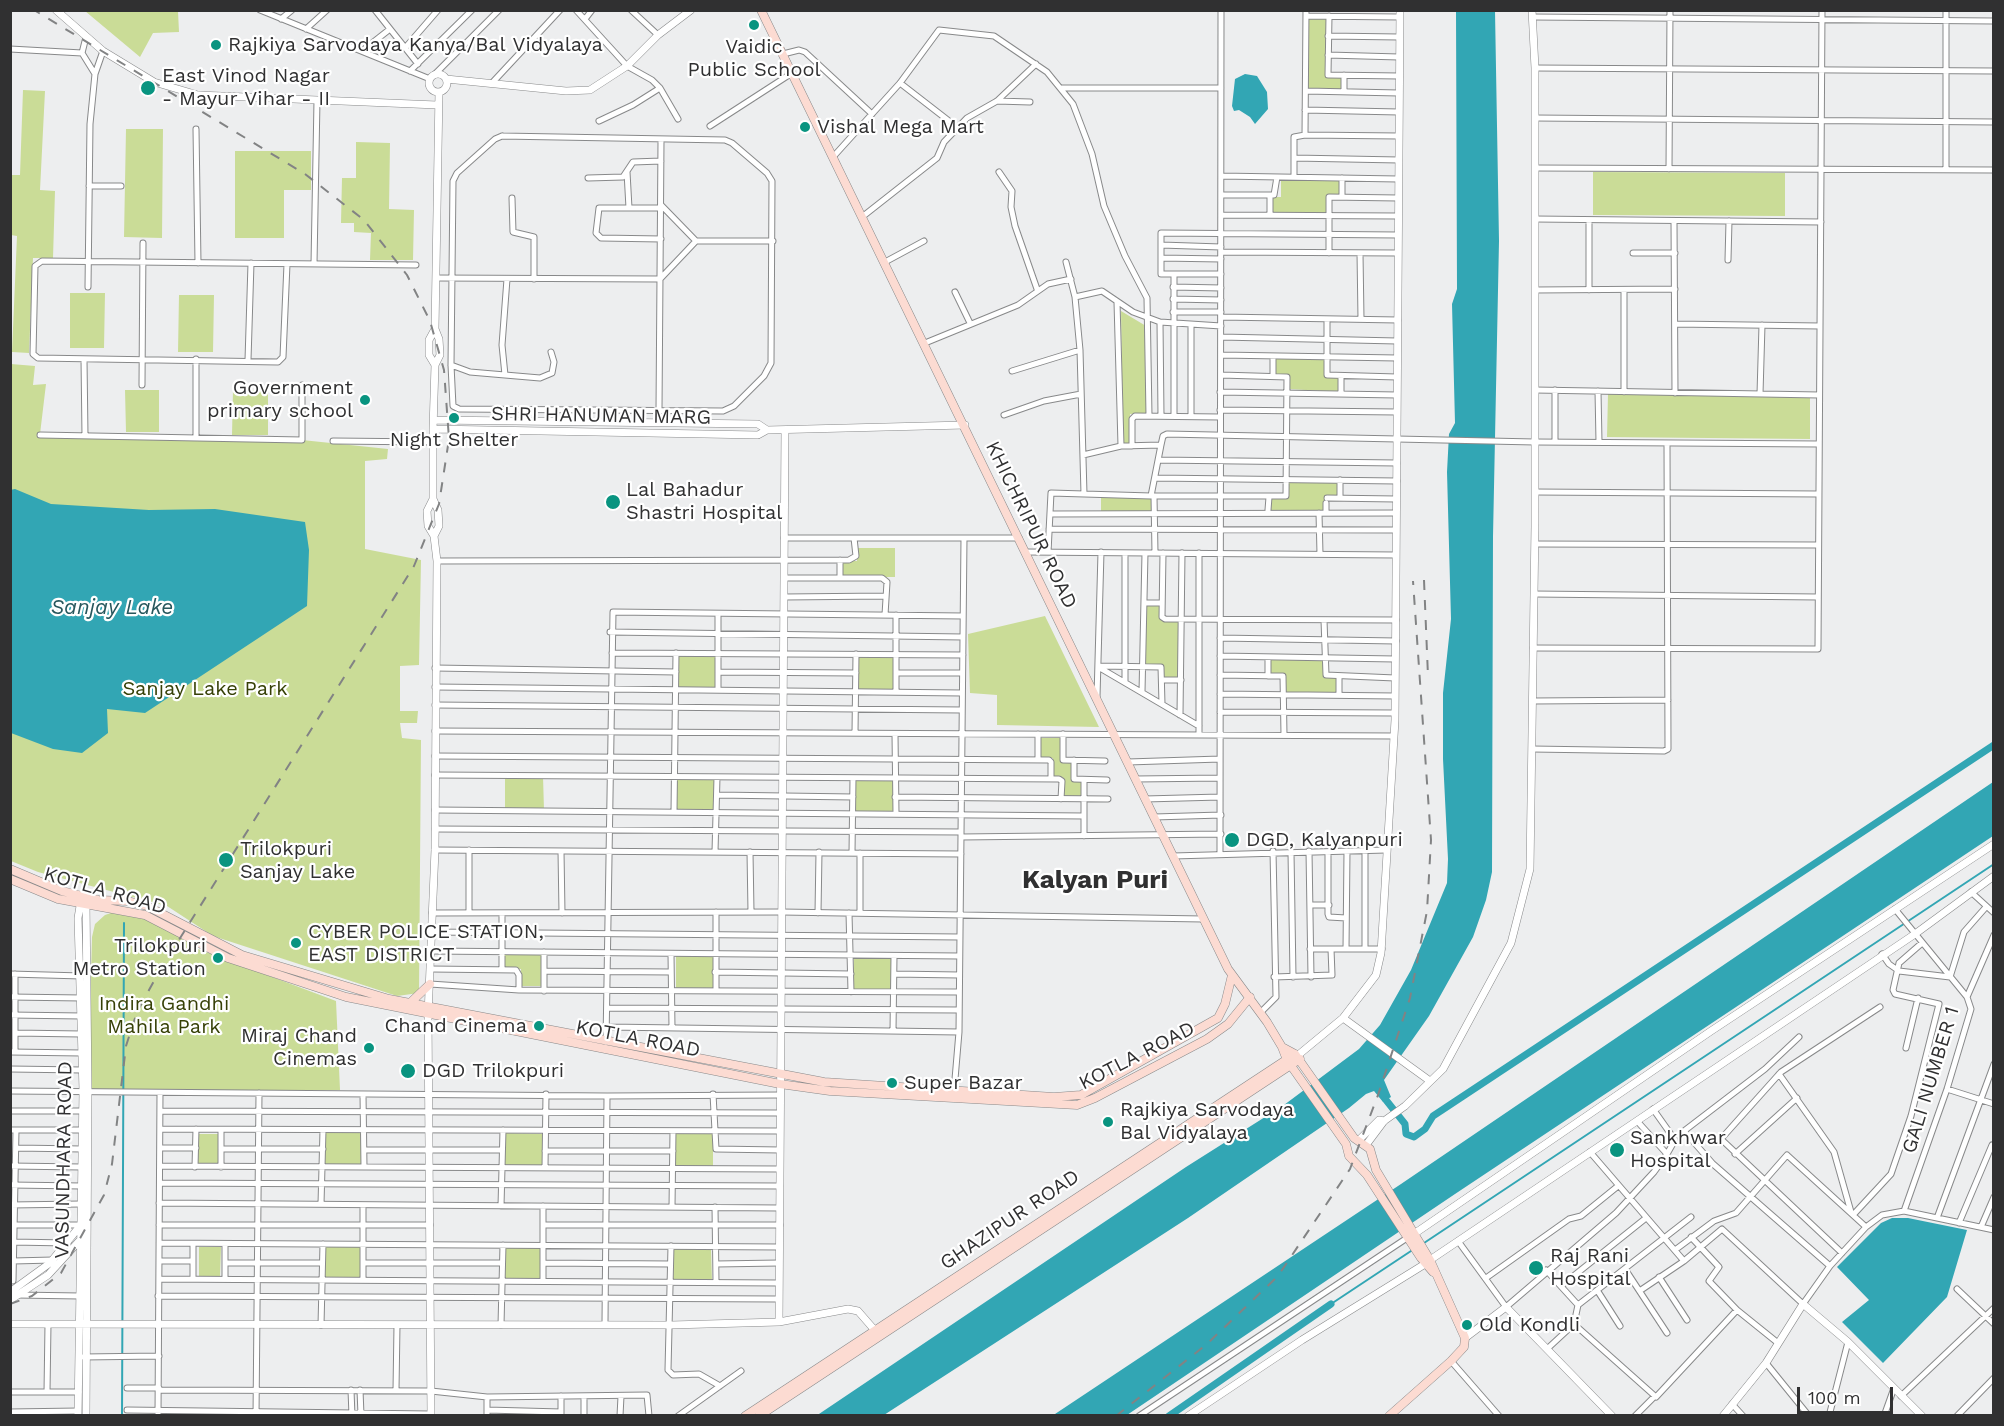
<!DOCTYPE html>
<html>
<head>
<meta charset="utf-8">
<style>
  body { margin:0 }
  #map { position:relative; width:2004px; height:1426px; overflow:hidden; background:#edeeef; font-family:"Work Sans",sans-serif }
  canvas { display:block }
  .frame { position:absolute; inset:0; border:12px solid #303031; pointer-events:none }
  .scale { position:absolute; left:1797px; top:1387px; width:96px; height:27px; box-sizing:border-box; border:3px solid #303031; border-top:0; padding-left:8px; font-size:18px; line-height:21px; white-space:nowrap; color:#303031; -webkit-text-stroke:4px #fff; paint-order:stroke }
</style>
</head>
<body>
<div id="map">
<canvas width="2004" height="1426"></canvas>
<div class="frame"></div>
<div class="scale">100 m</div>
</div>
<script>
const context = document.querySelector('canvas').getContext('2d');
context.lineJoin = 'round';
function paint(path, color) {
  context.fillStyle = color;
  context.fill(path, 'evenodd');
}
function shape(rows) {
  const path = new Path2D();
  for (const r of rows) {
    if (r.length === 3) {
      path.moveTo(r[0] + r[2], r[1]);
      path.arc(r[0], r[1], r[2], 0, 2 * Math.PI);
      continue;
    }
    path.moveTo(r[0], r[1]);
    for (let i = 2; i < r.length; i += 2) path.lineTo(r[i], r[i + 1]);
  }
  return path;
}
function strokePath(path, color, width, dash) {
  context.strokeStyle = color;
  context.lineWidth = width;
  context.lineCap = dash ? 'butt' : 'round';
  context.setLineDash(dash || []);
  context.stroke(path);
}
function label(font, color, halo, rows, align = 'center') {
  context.font = font + ' "Work Sans",sans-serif';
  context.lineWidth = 4.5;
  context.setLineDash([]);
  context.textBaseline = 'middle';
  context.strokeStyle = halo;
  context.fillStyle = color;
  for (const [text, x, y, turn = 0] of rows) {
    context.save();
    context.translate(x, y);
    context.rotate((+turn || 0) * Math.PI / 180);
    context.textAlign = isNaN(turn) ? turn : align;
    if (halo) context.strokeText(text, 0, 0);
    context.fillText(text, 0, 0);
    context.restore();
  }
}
paint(shape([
  [85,11,178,11,179,32,153,33,140,57],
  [1308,18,1327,18,1326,76,1343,77,1343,91,1307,90],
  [23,90,45,91,40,190,55,191,53,258,33,258,29,353,12,352,17,236,11,235,10,175,20,175],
  [126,129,163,129,162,238,124,237],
  [356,142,390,143,389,209,414,210,413,260,370,260,371,233,354,232,354,223,341,223,342,178,356,178],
  [235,151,311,151,311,190,284,190,284,238,235,238],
  [1593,172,1785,173,1785,216,1593,215],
  [1281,180,1339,180,1339,195,1327,195,1327,214,1272,213,1272,197,1281,197],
  [70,293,105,293,104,348,70,348],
  [179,295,214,295,213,352,178,352],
  [1121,311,1146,326,1146,413,1130,414,1130,443,1123,443],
  [1275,359,1326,359,1326,378,1339,378,1339,392,1289,389,1289,374,1275,374],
  [11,364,35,366,33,385,46,384,40,434,302,440,388,449,387,459,365,461,365,549,421,560,419,665,400,666,400,711,418,711,417,723,400,723,402,738,421,740,419,993,397,996,213,936,167,906,38,872,11,861],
  [125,390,159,390,159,432,126,432],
  [233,390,268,390,268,435,232,435],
  [1608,394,1810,397,1810,439,1607,437],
  [1287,481,1339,482,1339,497,1326,497,1326,516,1270,515,1270,499,1287,499],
  [1101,496,1153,497,1152,513,1101,512],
  [857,548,895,548,895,577,843,577,843,561,857,561],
  [1146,605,1162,605,1162,621,1179,621,1179,678,1164,678,1164,666,1145,666],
  [1045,616,1099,727,997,725,997,695,970,693,968,634],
  [678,654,716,655,716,688,677,688],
  [857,657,895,657,894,690,857,690],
  [1270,659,1323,659,1323,678,1338,678,1338,693,1285,693,1285,675,1270,675],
  [1041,738,1061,738,1061,762,1072,763,1072,781,1082,782,1082,797,1064,797,1063,777,1053,777,1053,758,1041,758],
  [505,776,543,776,544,810,505,809],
  [677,778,715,778,715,810,677,809],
  [855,779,893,779,893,813,855,812],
  [114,912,146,918,167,928,198,949,336,1001,340,1090,88,1090,92,937,95,924,105,915],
  [504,954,542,954,542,986,521,986,521,969,504,969],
  [676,956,714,956,714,990,676,989],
  [854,957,891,957,892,991,853,990],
  [325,1133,362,1133,363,1167,324,1166],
  [504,1133,542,1134,542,1167,503,1167],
  [198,1134,220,1134,219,1165,197,1164],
  [675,1134,713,1134,713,1168,675,1168],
  [324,1246,362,1246,362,1280,324,1279],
  [199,1247,221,1247,220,1278,199,1277],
  [504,1247,542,1248,542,1281,503,1281],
  [674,1248,711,1249,712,1282,673,1282]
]), '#cadc97');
paint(shape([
  [1456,11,1495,11,1499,241,1493,536,1492,872,1486,900,1473,937,1429,1016,1384,1080,1391,1097,1383,1102,1374,1091,1366,1094,1349,1108,1188,1218,884,1415,816,1416,1186,1167,1284,1105,1359,1049,1380,1025,1411,970,1447,883,1448,859,1443,759,1443,693,1451,619,1447,472,1449,434,1455,423,1452,304,1457,289],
  [1245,74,1257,76,1267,92,1268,109,1255,124,1250,117,1239,110,1234,111,1232,106,1235,79],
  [15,489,51,504,149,510,215,509,305,522,309,550,307,606,145,713,107,709,108,733,82,753,53,749,11,733,10,490],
  [1993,782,1993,836,1455,1194,1127,1415,1052,1416,1401,1184],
  [1892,1218,1908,1218,1967,1230,1947,1297,1883,1363,1842,1322,1869,1300,1837,1267,1881,1223]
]), '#32a6b4');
strokePath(shape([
  [1424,1243,1994,864],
  [1331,1304,1414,1249],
  [122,1416,124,923]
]), '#32a6b4', 2);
strokePath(shape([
  [1386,1100,1405,1124,1406,1134,1414,1137,1425,1129,1433,1116,1994,745],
  [1169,1416,1331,1304]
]), '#32a6b4', 7);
const minor = shape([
  [260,10,430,79],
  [375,10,418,64],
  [576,10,627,66,652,80,660,88,678,119],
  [631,10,658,35],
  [1306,10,1305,135,1399,136],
  [1306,16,1400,17],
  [1329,16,1328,75,1399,76],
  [1533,17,1994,21],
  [281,19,292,10],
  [585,19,592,10],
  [306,29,327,10],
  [1328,36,1399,37],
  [405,48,438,10],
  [10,49,82,53,95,74,90,124,88,287],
  [362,51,390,29],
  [82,53,86,37],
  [783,54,799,50,805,52,872,114],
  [1328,55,1399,57],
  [1535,68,1994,71],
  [410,71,472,10],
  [95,74,103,51],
  [434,75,499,10],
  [492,83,560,10],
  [900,83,958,128],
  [1062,88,1221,88],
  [1306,91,1399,93],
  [1344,92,1344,75],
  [997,101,1030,102],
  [1305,110,1399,112],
  [1535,118,1994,122],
  [599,121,633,105,660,88],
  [710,126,792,73],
  [196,129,198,263],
  [502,136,725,140,732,143,767,173,772,181,771,363,764,376,734,406,723,411,459,409,453,406,451,365,453,181,457,173,495,139,502,136],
  [833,157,900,83,939,30,994,36,1047,72,1073,104,1092,154,1104,206,1125,256,1147,298,1149,416],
  [1294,158,1399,160],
  [1535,168,1994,170],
  [1669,169,1670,10],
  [1946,170,1946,10],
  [627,172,629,208],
  [999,172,1012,191,1011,207,1015,226,1037,289],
  [1221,176,1398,179],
  [1294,177,1294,137,1305,135],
  [588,178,623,177,633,162,661,161],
  [89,186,121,186],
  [1221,195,1274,195,1277,177],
  [1342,197,1342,178],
  [512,198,513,232,534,237,534,279],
  [1221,215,1398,216],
  [1270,215,1270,196],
  [862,217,937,158,944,142,967,118,997,101,1036,64],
  [1535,219,1821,222],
  [1674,221,1675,393],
  [661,239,601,238,596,233,599,208,661,208],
  [696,241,773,241],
  [1161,245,1221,247],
  [1221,252,1398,253],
  [1329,253,1329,197,1398,198],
  [1360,253,1361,319],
  [1633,253,1675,253],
  [1161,258,1221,259],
  [1728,260,1729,221],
  [885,262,924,241],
  [1066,262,1075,297,1080,350,1084,494],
  [287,264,283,357,278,362,38,358,33,354,35,266,42,261,416,265],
  [314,264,317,100],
  [1174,274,1174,416],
  [1221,274,1161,274,1161,233,1398,235],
  [436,278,660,279,696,241,661,205],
  [1173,287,1221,288],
  [1535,290,1675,289],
  [1589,290,1589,220],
  [955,292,970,323],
  [1075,297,1102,291,1133,312,1160,322,1221,326],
  [1173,299,1221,300],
  [1117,302,1121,446],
  [1173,312,1221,312],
  [1221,317,1398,320],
  [1327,319,1327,375,1397,377],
  [1160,322,1161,416],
  [1675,324,1820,326],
  [1221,337,1397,341],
  [925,343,1018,305,1048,284,1071,279],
  [1221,355,1397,358],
  [84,359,85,436],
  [248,360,251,263],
  [451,365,470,372,540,378,552,373,554,362,551,352],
  [1012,371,1080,350],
  [505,375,502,345,507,279],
  [1273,375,1273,356],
  [142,385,143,243],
  [1535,390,1819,395],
  [1598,391,1599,442],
  [1220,392,1397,395],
  [1624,392,1624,290],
  [1341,394,1341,376],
  [1760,394,1762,325],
  [659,410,661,141],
  [1220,410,1397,412],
  [1004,415,1044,401,1081,394],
  [1191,416,1191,325],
  [40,435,302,440,302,385],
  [196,438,196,359],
  [333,441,433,442],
  [1555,442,1555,390],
  [1132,446,1132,419,1135,416,1220,417],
  [1083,455,1121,446,1161,445],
  [1158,460,1397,463],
  [1155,478,1397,481],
  [1340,480,1340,498],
  [1535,492,1818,494],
  [1151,496,1286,496,1287,377,1221,375],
  [1154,496,1155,553],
  [1327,498,1396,499],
  [1268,510,1269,497],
  [1319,513,1320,554],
  [1326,513,1326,503],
  [1050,514,1396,513],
  [1049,529,1396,530],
  [784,538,1019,538],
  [1535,544,1818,545],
  [1026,552,1396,555],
  [1048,552,1051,493,1151,496,1161,445,1163,436,1167,434,1535,442,1819,444],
  [1163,553,1162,617,1165,619,1396,620],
  [1199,553,1199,735],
  [840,560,840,577],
  [437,561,849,560,856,556,854,538],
  [784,578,882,578,887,582,885,615],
  [1534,594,1818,597],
  [784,597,886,596],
  [1144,603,1162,603],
  [1324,620,1326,675,1395,678],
  [610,632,963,637],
  [1220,638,1396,641],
  [1533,648,1818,649,1822,10],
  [612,653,963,655],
  [1220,656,1395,659],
  [1268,657,1268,676],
  [1100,666,1161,667,1162,704],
  [435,668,676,672],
  [1100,668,1199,726],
  [718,672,856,673],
  [896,673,962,673],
  [1220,675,1283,676,1284,735],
  [1162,680,1181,680],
  [1125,681,1125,553],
  [435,687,962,693],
  [718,690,718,614],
  [896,692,896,615],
  [1142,692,1145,553],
  [1220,694,1395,696],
  [1339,695,1339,677],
  [1097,697,1101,552],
  [1533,701,1668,700],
  [435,705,962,710],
  [1220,712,1395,713],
  [1180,715,1182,553],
  [435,731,1394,736],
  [855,733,856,654],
  [895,734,896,814],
  [1038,734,1038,760],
  [1063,734,1063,760,1105,761],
  [1532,749,1664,751,1668,749,1667,443],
  [435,756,1049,760,1051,762,1051,779],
  [1074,760,1074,779,1107,780],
  [1128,762,1220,759],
  [435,775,1059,779,1062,781,1061,799],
  [1136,779,1220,778],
  [1084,780,1084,836],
  [717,795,853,797],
  [895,797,1108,799],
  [1145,799,1220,797],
  [435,810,1084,816],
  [674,812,676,653],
  [1154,817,1221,815],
  [435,829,961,832],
  [961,837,1221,834],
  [435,850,961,854],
  [469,850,469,913],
  [561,851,562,913],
  [1309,851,1311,977],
  [1365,851,1365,949],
  [715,852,717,777],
  [750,852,751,912],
  [1291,852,1293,977],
  [1328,852,1328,914,1329,917,1346,918],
  [852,853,853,778],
  [1220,853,1221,10],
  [1173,856,1386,850],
  [1971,892,1994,913],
  [1311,905,1329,905],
  [1895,909,1967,997,1971,1009,1947,1089,1904,1211],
  [716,912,716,991],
  [432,913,782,912,1203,919],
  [502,913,502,970],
  [818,913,819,852],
  [849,913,851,992],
  [860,913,860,853],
  [432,932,960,937],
  [1310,949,1382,949],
  [1346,949,1347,851],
  [431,951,959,956],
  [671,954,672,1028],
  [1882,954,1889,964,1899,971,1950,977,1964,932,1986,907],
  [431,969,516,970,519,975,519,990],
  [544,971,671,972],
  [715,972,851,974],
  [10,974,82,976],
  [15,974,15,1052],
  [894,974,959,975],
  [1274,977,1332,975,1331,949],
  [430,984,519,990,959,992],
  [544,991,544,952],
  [10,997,82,998],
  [1967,997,1994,935],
  [608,1008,959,1010],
  [1260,1013,1276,997,1273,851],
  [10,1015,82,1016],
  [608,1027,959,1032],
  [893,1031,894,956],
  [15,1033,81,1034],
  [1799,1037,1765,1069,1684,1131,1713,1164,1830,1266],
  [606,1042,613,612,963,616],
  [1906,1048,1918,998],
  [10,1052,82,1053],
  [10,1069,82,1070],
  [1779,1074,1834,1152,1851,1212],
  [1947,1089,1994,1104],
  [10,1091,607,1096,780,1095],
  [954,1091,959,1032,964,538],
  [363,1094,364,1167],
  [713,1094,716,1149,780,1150],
  [1653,1109,1675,1140,1667,1154],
  [10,1111,82,1111],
  [160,1111,780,1113],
  [160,1129,780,1131],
  [10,1130,82,1130],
  [16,1148,82,1149],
  [160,1148,196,1148],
  [221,1149,323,1149],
  [364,1150,502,1150],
  [545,1151,673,1151],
  [1590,1152,1684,1261],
  [1735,1154,1797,1098],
  [10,1166,82,1167],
  [160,1166,780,1169],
  [195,1167,196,1129],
  [221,1167,221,1130],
  [545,1168,546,1094],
  [160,1183,780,1186],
  [10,1185,82,1186],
  [159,1203,779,1208],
  [321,1204,323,1130],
  [10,1205,81,1204],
  [363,1205,363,1280],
  [501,1206,503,1130],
  [543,1206,543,1281],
  [672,1207,673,1131],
  [715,1207,716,1282],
  [1853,1215,1891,1174,1911,1116,1939,1004,1895,994,1893,990,1899,963,1922,943],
  [1937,1218,1994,1064],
  [1959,1223,1992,1145],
  [13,1225,80,1225],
  [159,1225,430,1225],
  [543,1225,780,1225],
  [1981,1227,1994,1197],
  [1691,1237,1719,1267,1709,1281,1737,1310],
  [1458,1241,1506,1307,1616,1213,1654,1172,1667,1154,1637,1121],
  [12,1242,68,1243],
  [159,1243,779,1247],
  [225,1244,225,1279],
  [671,1246,668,1370,673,1375,699,1374,720,1386],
  [1675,1250,1714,1221,1736,1213,1787,1155,1866,1227],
  [1842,1253,1721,1139,1781,1072,1880,1007],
  [13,1261,53,1260],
  [159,1261,193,1261],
  [225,1263,322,1263],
  [364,1263,502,1263],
  [543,1263,670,1264],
  [716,1264,779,1263],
  [1625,1269,1667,1333],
  [1546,1270,1578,1305],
  [1659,1277,1687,1320],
  [1486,1278,1569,1219,1581,1216,1618,1186],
  [159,1279,779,1283],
  [193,1279,193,1244],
  [13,1281,16,1130],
  [1561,1286,1646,1218],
  [1957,1289,1994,1324],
  [1597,1290,1620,1326],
  [1641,1290,1684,1261,1722,1229,1803,1304,1830,1266,1866,1227,1882,1215,1904,1211,1994,1230],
  [16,1295,80,1296],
  [158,1296,778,1299],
  [605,1323,607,1096],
  [1574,1324,1578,1305,1691,1217],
  [321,1325,323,1244],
  [501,1325,503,1245],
  [1547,1349,1574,1324,1656,1397,1737,1310,1778,1343],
  [83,1357,159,1356],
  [1451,1361,1499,1416],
  [1766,1363,1809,1416],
  [127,1388,159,1388],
  [159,1390,431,1391,487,1397,647,1395,649,1416],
  [351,1390,352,1416],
  [360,1390,361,1415],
  [396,1390,397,1325],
  [10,1392,79,1392],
  [47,1392,48,1324],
  [1901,1396,1994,1308],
  [1732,1404,1743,1416],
  [127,1410,431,1414],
  [487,1410,561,1412],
  [10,1412,78,1411],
  [561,1414,561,1396],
  [158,1416,160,1093],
  [256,1416,259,1093],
  [487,1416,487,1397],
  [584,1416,584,1396],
  [620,1416,621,1396],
  [678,1416,741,1371],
  [1139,1416,1407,1238],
  [1635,1416,1654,1397],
  [1829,1416,1848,1342],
  [1884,1416,1894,1388],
  [1957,1416,1994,1378]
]);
const tertiary = shape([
  [56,10,103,51,154,82,198,95,437,105],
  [438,83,9],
  [446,79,566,91,590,90,627,66,658,35,691,10],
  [435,365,429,355,429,340,435,329],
  [434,420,758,424,767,430],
  [433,429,758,435,767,430,965,425],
  [434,536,439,526,438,510,433,499,433,429,435,365,440,355,439,339,435,329,439,92],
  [1343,1018,1430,1081],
  [1297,1056,1343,1018,1376,975,1381,953,1395,720,1400,10],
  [1359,1140,1379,1120,1384,1121],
  [1366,1145,1384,1121,1405,1106,1443,1069,1511,943,1530,869,1535,526,1535,68,1532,10],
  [1411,1236,1711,1031,1994,844],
  [1430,1260,1915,934,1994,876],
  [10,1292,50,1263,80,1226],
  [10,1300,48,1275,81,1239],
  [779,1322,785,430],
  [10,1324,671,1325,779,1322,848,1309,858,1311,878,1334],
  [1465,1338,1506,1307,1612,1416],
  [78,1416,83,1091,78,918,81,900],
  [86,1416,88,1091,86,902],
  [431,1416,428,1015,435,850,437,561,434,536,428,526,427,511,433,499],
  [1188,1416,1302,1340,1425,1264],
  [1723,1416,1766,1363,1803,1304,1848,1342,1922,1416]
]);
const secondary = shape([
  [761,10,1228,969,1267,1022,1282,1047,1287,1060,1346,1144,1349,1156,1367,1175,1421,1258,1433,1272],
  [10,869,62,891,98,900,128,901,147,906,242,955,389,999,824,1082,1054,1097,1081,1095,1218,1018,1225,1004,1232,975],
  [10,879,58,899,145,915,228,958,346,997,780,1084,830,1091,1077,1105,1095,1098,1207,1039,1228,1024,1250,997],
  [410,1003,430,984],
  [1282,1047,1295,1054,1354,1138,1370,1149,1376,1170,1430,1260,1465,1338,1464,1347,1451,1361,1389,1416],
  [745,1416,1295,1054],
  [759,1416,1300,1059]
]);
strokePath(minor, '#88898a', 7);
strokePath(tertiary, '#88898a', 8);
strokePath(secondary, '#88898a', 9);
strokePath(minor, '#fff', 5);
strokePath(tertiary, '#fff', 7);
strokePath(secondary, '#fcdbd2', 8);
strokePath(shape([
  [1424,580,1428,676],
  [10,1304,32,1296,61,1273,104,1195,112,1164,126,1046,137,1012,160,970,414,566,439,504,449,439,444,370,430,321,407,275,364,220,305,174,34,10],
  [1116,1416,1207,1344,1278,1276,1350,1169,1378,1095,1410,998,1427,911,1431,840,1413,581]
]), '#828384', 2, [10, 10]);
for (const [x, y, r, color] of [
  [754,25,6,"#099480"],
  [216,45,6,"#099480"],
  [148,88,8,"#099480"],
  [805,127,6,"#099480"],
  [365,400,6,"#099480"],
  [454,418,6,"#099480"],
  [613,502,8,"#099480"],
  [1232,840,8,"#099480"],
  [226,860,8,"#099480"],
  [296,943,6,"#099480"],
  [218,958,6,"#099480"],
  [539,1026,6,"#099480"],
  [369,1048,6,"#099480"],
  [408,1071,8,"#099480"],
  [892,1083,6,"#099480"],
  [1108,1122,6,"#099480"],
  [1617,1150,8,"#099480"],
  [1536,1268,8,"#099480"],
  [1467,1325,6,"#099480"]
]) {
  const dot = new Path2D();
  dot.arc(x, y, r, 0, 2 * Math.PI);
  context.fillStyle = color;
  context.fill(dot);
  strokePath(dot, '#fff', 2);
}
label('20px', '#303031', '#fff', [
  ["Rajkiya Sarvodaya Kanya/Bal Vidyalaya",228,45],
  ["Vaidic",754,47,"center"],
  ["Public School",754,70,"center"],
  ["East Vinod Nagar",162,76],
  ["- Mayur Vihar - II",162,99],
  ["Vishal Mega Mart",817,127],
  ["Government",353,388,"right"],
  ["primary school",353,411,"right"],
  ["Night Shelter",454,440,"center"],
  ["Lal Bahadur",626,490],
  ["Shastri Hospital",626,513],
  ["DGD, Kalyanpuri",1246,840],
  ["Trilokpuri",240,849],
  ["Sanjay Lake",240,872],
  ["CYBER POLICE STATION,",308,932],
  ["EAST DISTRICT",308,955],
  ["Trilokpuri",206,946,"right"],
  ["Metro Station",206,969,"right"],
  ["Chand Cinema",527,1026,"right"],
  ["Miraj Chand",357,1036,"right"],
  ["Cinemas",357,1059,"right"],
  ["DGD Trilokpuri",422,1071],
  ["Super Bazar",904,1083],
  ["Rajkiya Sarvodaya",1120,1110],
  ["Bal Vidyalaya",1120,1133],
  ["Sankhwar",1630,1138],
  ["Hospital",1630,1161],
  ["Raj Rani",1550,1256],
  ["Hospital",1550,1279],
  ["Old Kondli",1479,1325]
], 'left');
label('20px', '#303031', '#fff', [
  ["SHRI HANUMAN MARG",601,416,1],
  ["KHICHRIPUR ROAD",1031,525,64],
  ["KOTLA ROAD",105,891,16],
  ["KOTLA ROAD",638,1039,11],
  ["KOTLA ROAD",1137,1056,-27],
  ["GALI NUMBER 1",1931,1080,-73],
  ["VASUNDHARA ROAD",64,1160,-89],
  ["GHAZIPUR ROAD",1010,1220,-34]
]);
label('20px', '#364006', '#fff', [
  ["Sanjay Lake Park",205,689],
  ["Indira Gandhi",164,1004],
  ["Mahila Park",164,1027]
]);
label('italic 21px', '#27575d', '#fff', [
  ["Sanjay Lake",112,608]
]);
label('bold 26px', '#303031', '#fff', [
  ["Kalyan Puri",1095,880]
]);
</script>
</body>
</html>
